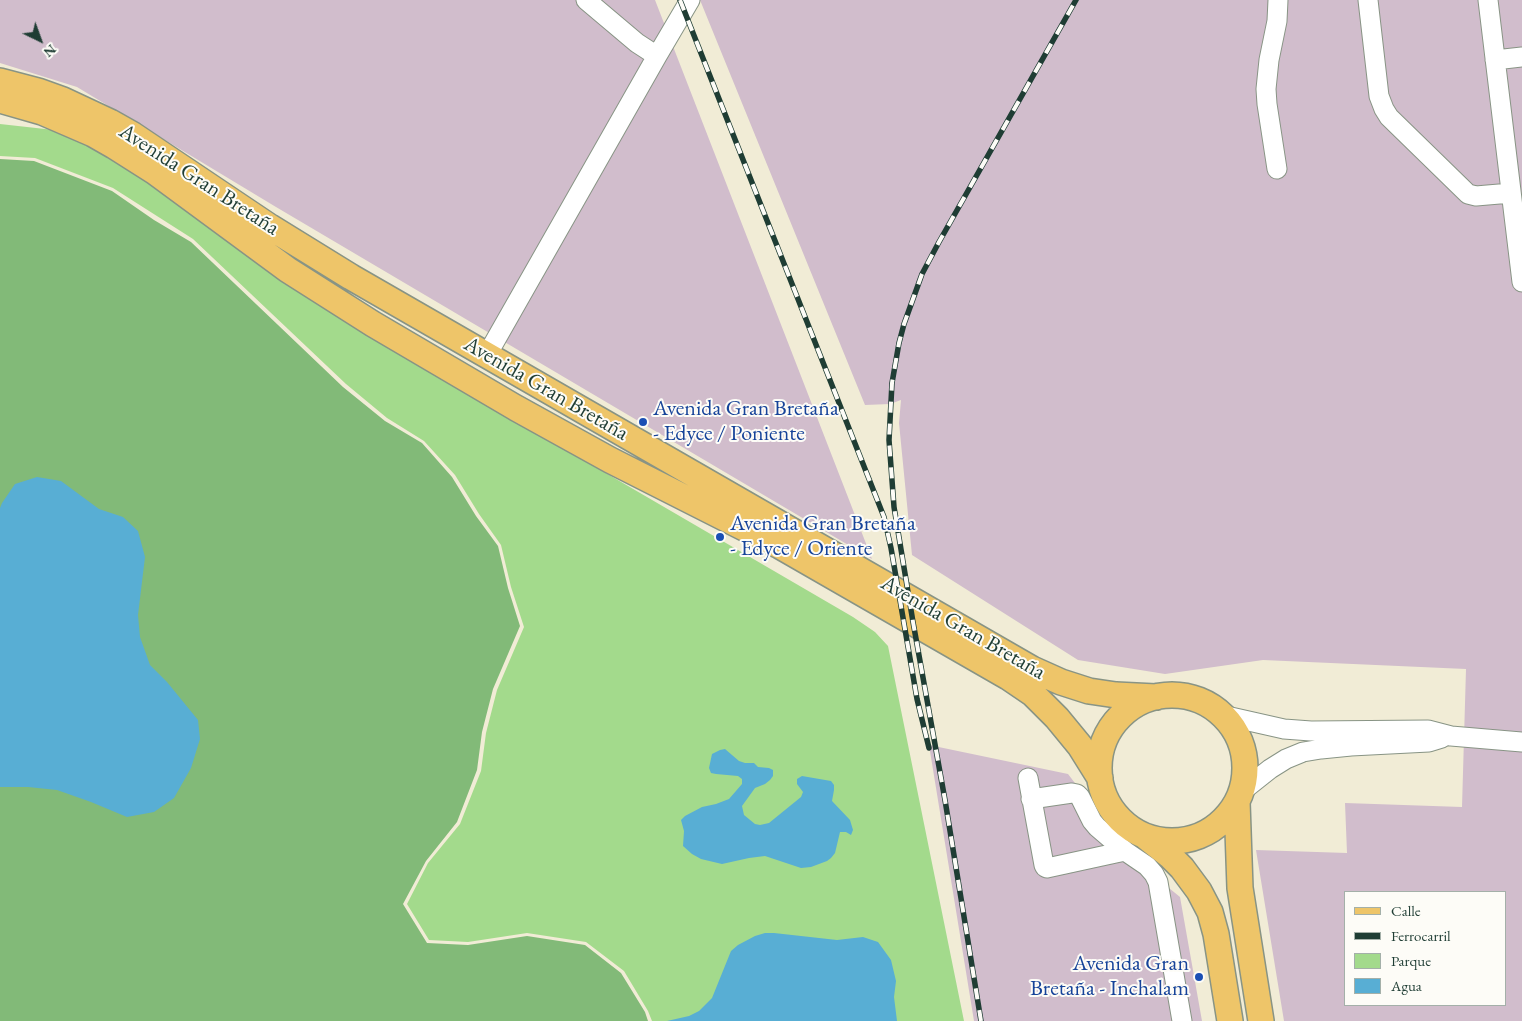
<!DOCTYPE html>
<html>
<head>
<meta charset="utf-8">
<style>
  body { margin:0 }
  #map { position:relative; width:1522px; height:1021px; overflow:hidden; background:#f1ecd6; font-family:"EB Garamond",serif }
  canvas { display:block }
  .legend { position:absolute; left:1344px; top:891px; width:162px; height:115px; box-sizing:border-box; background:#fdfcf7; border:1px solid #a4b0a9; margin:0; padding:6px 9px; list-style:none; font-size:15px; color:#1f3d34 }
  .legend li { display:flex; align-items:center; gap:10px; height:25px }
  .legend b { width:25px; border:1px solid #a4b0a9 }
  .north { position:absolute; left:15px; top:15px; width:50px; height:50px; -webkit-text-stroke:4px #fdfcf7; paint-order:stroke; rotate:138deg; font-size:14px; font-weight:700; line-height:20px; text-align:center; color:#1f3d34 }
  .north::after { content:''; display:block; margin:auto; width:18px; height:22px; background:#1f3d34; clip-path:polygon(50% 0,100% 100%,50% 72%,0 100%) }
</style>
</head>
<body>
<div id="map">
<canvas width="1522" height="1021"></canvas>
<ul class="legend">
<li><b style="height:6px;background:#eec569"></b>Calle</li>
<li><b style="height:6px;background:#1f3d34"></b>Ferrocarril</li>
<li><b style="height:14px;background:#a3da8c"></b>Parque</li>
<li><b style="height:14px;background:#58aed4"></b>Agua</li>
</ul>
<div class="north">N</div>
</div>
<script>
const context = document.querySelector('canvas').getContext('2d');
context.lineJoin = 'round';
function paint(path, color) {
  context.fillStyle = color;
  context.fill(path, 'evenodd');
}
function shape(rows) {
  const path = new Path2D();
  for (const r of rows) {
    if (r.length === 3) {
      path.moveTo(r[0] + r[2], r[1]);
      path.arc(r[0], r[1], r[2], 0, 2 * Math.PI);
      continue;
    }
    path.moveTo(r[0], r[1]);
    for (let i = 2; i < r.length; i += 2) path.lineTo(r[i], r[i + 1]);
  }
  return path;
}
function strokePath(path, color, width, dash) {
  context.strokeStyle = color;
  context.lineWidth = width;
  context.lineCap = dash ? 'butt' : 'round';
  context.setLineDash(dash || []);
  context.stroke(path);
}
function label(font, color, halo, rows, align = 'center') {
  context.font = font + ' "EB Garamond",serif';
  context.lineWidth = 4;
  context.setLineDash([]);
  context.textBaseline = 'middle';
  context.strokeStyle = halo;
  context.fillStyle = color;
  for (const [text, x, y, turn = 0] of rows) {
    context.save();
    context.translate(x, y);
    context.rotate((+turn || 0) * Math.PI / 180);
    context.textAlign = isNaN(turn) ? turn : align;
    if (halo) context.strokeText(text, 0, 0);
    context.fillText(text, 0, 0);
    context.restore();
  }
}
paint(shape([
  [0,0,655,0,872,559,276,207,77,87,0,63],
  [700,0,1522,0,1522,1021,1284,1021,1256,850,1347,853,1345,803,1462,807,1466,669,1263,660,1165,674,1078,660,912,555,899,423,901,400,890,404,865,405],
  [1346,892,1506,892,1506,1005,1346,1005],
  [929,745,1068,774,1104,821,1142,866,1180,897,1202,1021,974,1021]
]), '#d1bdcc');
paint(shape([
  [0,124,63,131,137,174,176,201,227,241,343,320,853,617,875,632,888,646,964,1021,652,1021,648,1011,624,971,586,942,527,933,468,942,429,940,407,904,428,863,460,824,481,771,486,733,497,690,524,627,511,587,501,545,479,514,455,475,424,441,387,418,346,384,193,239,113,188,35,158,0,156]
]), '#a3da8c');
paint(shape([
  [0,159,34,161,112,191,154,220,191,242,343,387,385,421,422,443,452,477,476,516,498,546,508,588,520,626,493,689,482,732,477,770,457,822,426,861,403,904,427,943,468,945,527,936,585,945,621,973,645,1012,648,1021,0,1021]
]), '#82ba78');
paint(shape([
  [37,477,61,481,99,509,123,517,138,531,145,557,138,615,140,637,150,665,167,682,198,720,200,739,191,768,174,798,154,812,127,817,91,802,57,790,28,787,0,787,0,508,2,503,15,484],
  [725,749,739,761,745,763,754,763,758,767,769,768,773,770,773,776,770,780,765,784,755,788,742,806,744,815,755,824,760,825,769,823,801,797,803,792,797,784,797,779,802,776,831,781,834,785,834,790,832,801,850,820,853,830,851,835,846,832,840,832,835,853,831,858,827,861,811,867,801,868,765,856,749,858,722,864,701,859,692,854,683,846,684,831,681,820,685,816,702,807,716,804,729,799,742,784,742,779,738,776,716,774,711,773,709,768,712,754,720,750],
  [765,933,774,933,837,940,863,937,878,942,891,960,896,981,894,997,897,1021,667,1021,689,1016,699,1011,712,998,731,951,738,945,755,936]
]), '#58aed4');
const minor = shape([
  [586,0,637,43,657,56],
  [1368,0,1379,96,1384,109,1389,117,1468,194,1476,196,1511,193],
  [1488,0,1522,282],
  [1495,60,1522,57],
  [1277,169,1267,104,1266,89,1269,60,1277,21,1278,0],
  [487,355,657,56,690,0],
  [1222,715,1284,729,1311,731,1428,730,1451,736,1522,742],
  [1028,778,1044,865,1045,867,1047,868,1125,851,1147,866,1154,874,1158,882,1182,1021],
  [1241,792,1270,769,1286,759,1303,752,1321,749,1351,746,1429,742,1442,738],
  [1031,799,1072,793,1077,794,1080,797,1092,821,1097,827,1125,851]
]);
const major = shape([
  [0,81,38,91,63,100,110,122,133,135,270,227,351,277,1032,669,1061,682,1089,691,1116,695,1156,697],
  [0,100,42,112,93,134,114,146,155,172,288,270,373,324,516,408,610,460,780,546,1008,677,1033,694,1057,718,1080,746,1100,778],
  [1172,768,73],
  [1237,802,1240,888,1261,1021],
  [1146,837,1170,856,1182,868,1199,891,1210,912,1216,934,1230,1021]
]);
strokePath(minor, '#889485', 21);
strokePath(major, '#889485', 28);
strokePath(minor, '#fff', 19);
strokePath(major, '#eec569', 25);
const rail = shape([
  [680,0,884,517,891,548,917,699,929,748],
  [981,1021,945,800,913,622,894,507,889,440,892,383,899,343,904,324,922,274,939,242,1076,0]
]);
strokePath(rail, '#1f3d34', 5.5);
strokePath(rail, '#fdfcf7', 4, [11]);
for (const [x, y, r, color] of [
  [643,422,5,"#1a4fb4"],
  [720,537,5,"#1a4fb4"],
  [1199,977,5,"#1a4fb4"]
]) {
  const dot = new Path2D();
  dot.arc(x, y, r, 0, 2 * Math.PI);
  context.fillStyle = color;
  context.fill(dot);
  strokePath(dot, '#fdfcf7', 2);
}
label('22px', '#1f3d34', '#fdfcf7', [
  ["Avenida Gran Bretaña",199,180,33],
  ["Avenida Gran Bretaña",546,389,30],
  ["Avenida Gran Bretaña",963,628,30]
]);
label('22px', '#164399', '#fdfcf7', [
  ["Avenida Gran Bretaña",653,409],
  ["- Edyce / Poniente",653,434],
  ["Avenida Gran Bretaña",730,524],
  ["- Edyce / Oriente",730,549],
  ["Avenida Gran",1189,964,"right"],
  ["Bretaña - Inchalam",1189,989,"right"]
], 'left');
</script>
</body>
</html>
